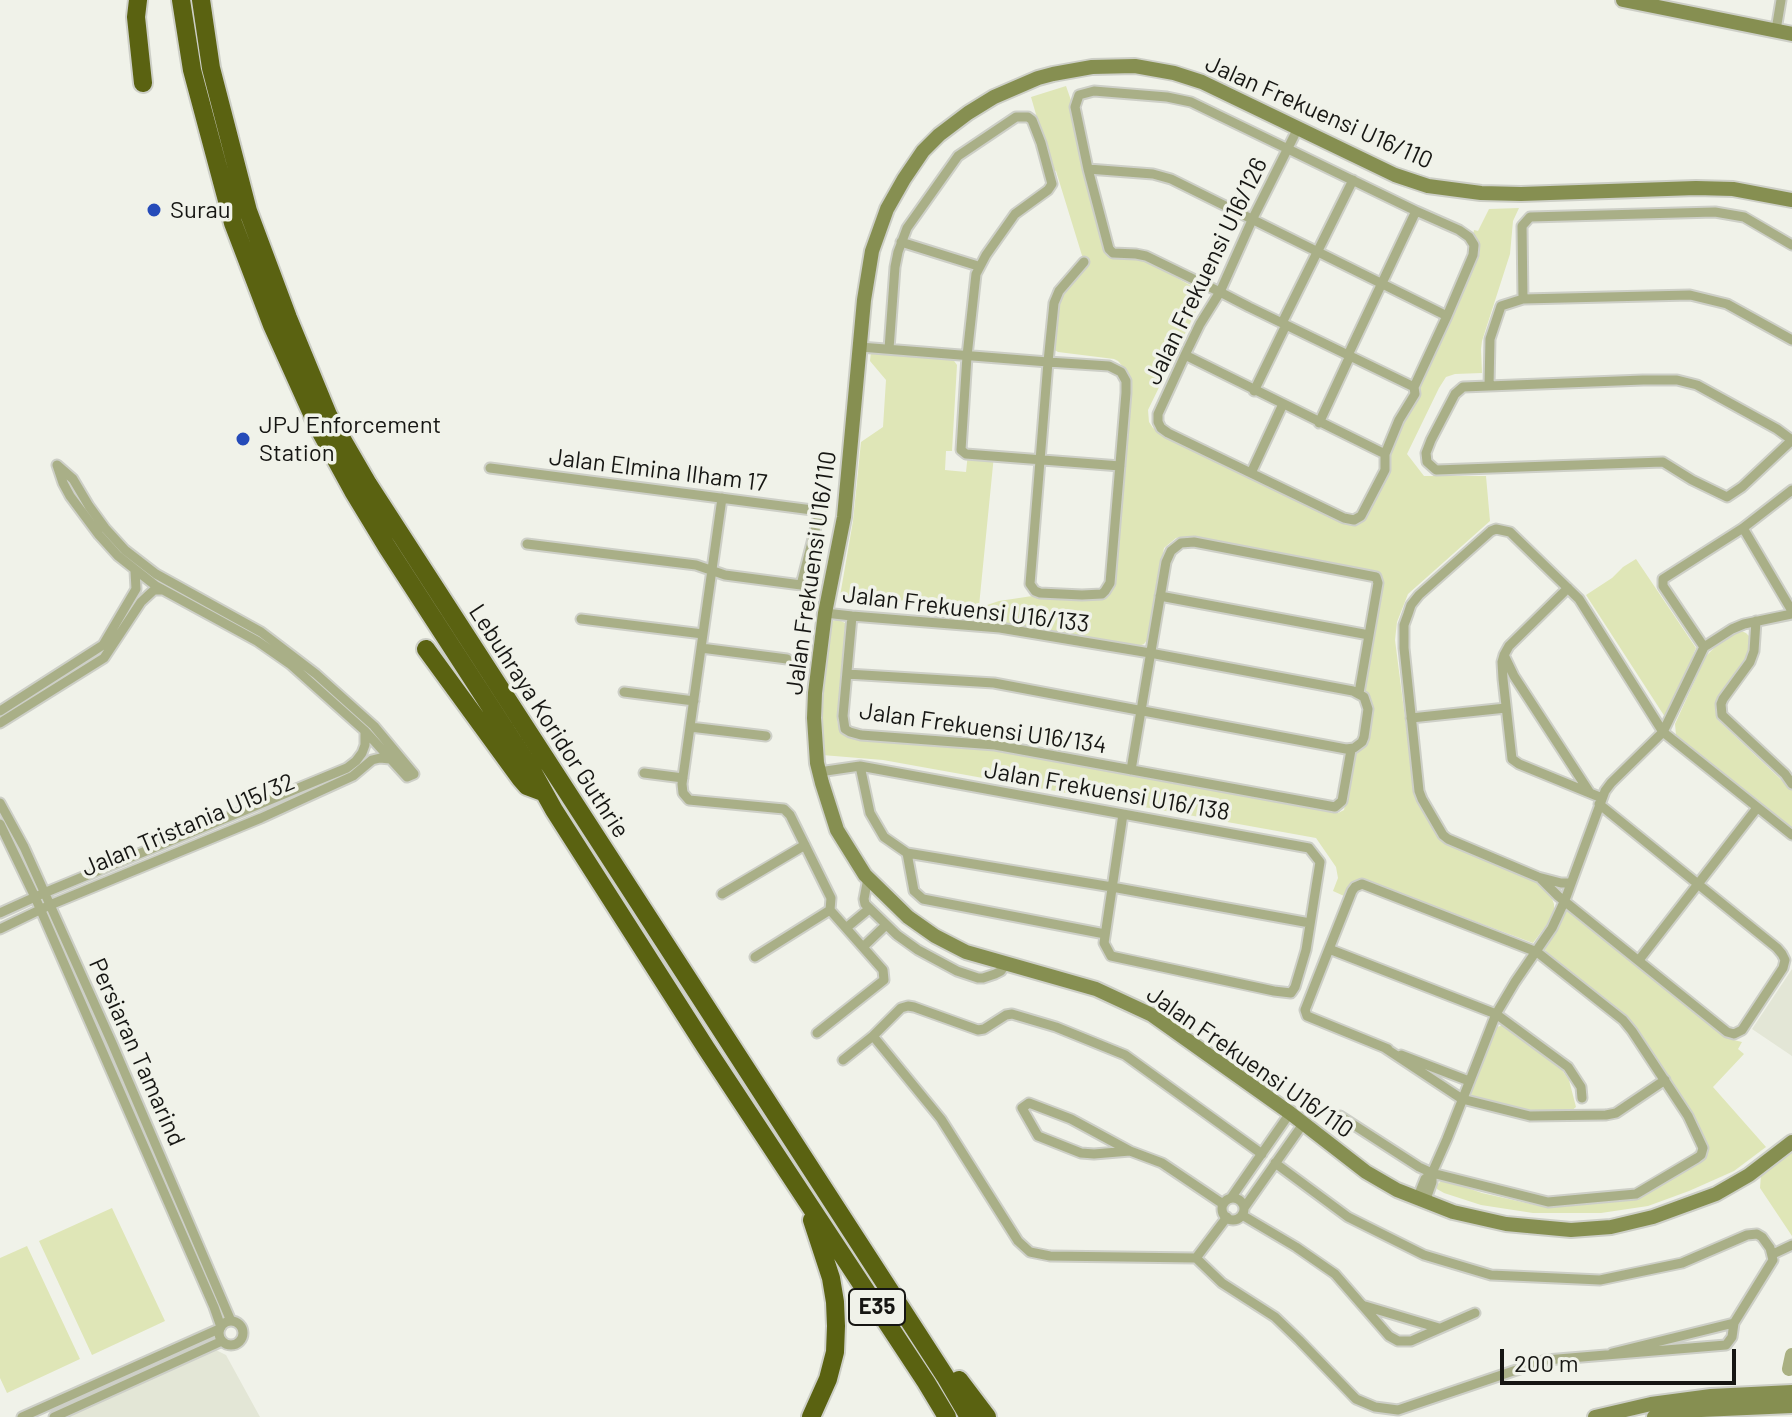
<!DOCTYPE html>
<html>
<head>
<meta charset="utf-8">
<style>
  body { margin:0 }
  #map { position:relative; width:1792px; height:1417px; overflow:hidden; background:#f0f2e9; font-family:Barlow,sans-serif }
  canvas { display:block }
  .scale { position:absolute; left:1500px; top:1349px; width:236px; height:36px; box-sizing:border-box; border:4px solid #161613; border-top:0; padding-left:10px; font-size:24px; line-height:28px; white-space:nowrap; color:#161613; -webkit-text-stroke:6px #f0f2e9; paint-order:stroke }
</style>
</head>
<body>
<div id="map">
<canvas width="1792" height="1417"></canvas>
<div class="scale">200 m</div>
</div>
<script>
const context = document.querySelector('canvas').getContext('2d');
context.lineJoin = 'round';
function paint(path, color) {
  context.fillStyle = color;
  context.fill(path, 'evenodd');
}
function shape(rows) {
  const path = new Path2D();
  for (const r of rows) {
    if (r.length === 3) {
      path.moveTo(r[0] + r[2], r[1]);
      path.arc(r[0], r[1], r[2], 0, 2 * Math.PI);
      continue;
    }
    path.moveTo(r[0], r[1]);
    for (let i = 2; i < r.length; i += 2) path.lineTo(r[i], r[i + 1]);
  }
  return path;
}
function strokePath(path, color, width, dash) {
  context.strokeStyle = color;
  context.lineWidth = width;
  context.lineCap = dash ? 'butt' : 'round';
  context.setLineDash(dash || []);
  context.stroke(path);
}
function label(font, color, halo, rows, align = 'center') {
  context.font = font + ' Barlow,sans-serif';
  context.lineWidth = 7;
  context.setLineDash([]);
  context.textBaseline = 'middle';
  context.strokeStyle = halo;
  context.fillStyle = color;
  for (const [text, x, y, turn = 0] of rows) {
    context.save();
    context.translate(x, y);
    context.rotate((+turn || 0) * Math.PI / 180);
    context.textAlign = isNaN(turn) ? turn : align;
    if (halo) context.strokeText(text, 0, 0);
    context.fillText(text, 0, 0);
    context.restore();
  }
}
paint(shape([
  [1792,969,1792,1056,1752,1029],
  [214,1349,226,1355,260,1417,64,1417]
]), '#e3e6d6');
paint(shape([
  [1066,86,1073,106,1085,177,1109,258,1139,258,1147,261,1202,292,1200,303,1148,410,1149,422,1153,428,1342,523,1351,523,1387,474,1385,453,1479,255,1480,249,1473,235,1474,230,1478,231,1489,209,1519,208,1513,221,1510,254,1482,341,1481,349,1482,373,1455,374,1446,377,1439,388,1407,454,1424,476,1486,476,1490,521,1408,594,1397,622,1395,640,1415,796,1446,843,1528,876,1550,893,1554,904,1554,915,1533,943,1372,883,1352,884,1348,888,1344,896,1333,891,1338,878,1336,867,1316,838,883,760,822,755,820,708,829,625,832,621,839,620,845,623,845,627,837,719,838,725,842,732,852,738,982,748,1338,813,1344,810,1354,757,1367,742,1373,707,1371,699,1365,691,1365,685,1382,580,1377,571,1182,537,1176,538,1164,548,1147,640,1144,644,1136,647,986,621,987,605,999,601,1039,595,1093,597,1109,584,1127,378,1125,369,1118,361,1114,359,1058,352,1053,349,1052,304,1084,262,1056,171,1052,170,1031,97],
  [871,351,952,358,957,365,952,451,946,451,945,470,966,472,968,453,994,455,979,606,840,596,853,521,861,442,883,427,886,380,870,361],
  [1636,559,1696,648,1672,707,1668,716,1665,717,1586,595,1612,578,1623,567],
  [1739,630,1746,633,1751,638,1748,651,1744,661,1717,699,1716,704,1716,715,1718,720,1792,790,1792,832,1684,743,1676,735,1675,724,1706,656,1719,643],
  [1567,908,1730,1039,1742,1042,1738,1049,1744,1054,1713,1087,1766,1147,1734,1171,1689,1191,1648,1206,1601,1213,1533,1213,1481,1205,1444,1193,1437,1189,1437,1185,1441,1181,1447,1181,1482,1193,1535,1205,1559,1207,1640,1198,1703,1159,1706,1154,1707,1149,1686,1109,1630,1021,1618,1009,1551,958,1545,950,1545,947,1558,926],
  [1503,1025,1557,1063,1569,1080,1576,1107,1570,1112,1534,1112,1471,1097,1472,1087,1494,1028],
  [1792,1150,1792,1236,1760,1188,1761,1175],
  [112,1208,165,1321,92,1355,39,1241],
  [27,1246,80,1359,7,1393,0,1378,0,1258]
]), '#dfe6b7');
strokePath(shape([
  [1789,1369,1792,1355]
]), '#a9b081', 14);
const street = shape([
  [1776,30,1781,0],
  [1088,169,1109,249,1113,253,1136,254,1146,256,1220,292,1249,307,1414,387,1415,394,1399,420,1385,454,1385,470,1361,516,1354,520,1344,518,1168,433,1161,428,1158,422,1158,414,1185,355,1200,324,1220,292,1253,218,1298,128],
  [901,242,978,266],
  [1523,299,1690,295,1727,304,1792,340],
  [1282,323,1353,180],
  [860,347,1048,362,1109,366,1121,372,1126,381,1126,393,1110,583,1105,591,1102,594,1082,595,1040,593,1035,591,1030,584,1048,362,1054,303,1059,291,1084,262],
  [889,349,895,267,898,252,907,228,958,156,1016,117,1028,117,1032,120,1041,143,1052,184,1048,190,1015,214,986,255,976,274,967,356,961,450,966,454,1120,466],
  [1185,355,1385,454],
  [1348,355,1416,211],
  [1643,380,1677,380,1697,385,1777,429,1792,440,1742,487,1727,497,1692,480,1663,462,1436,470,1427,462,1426,453,1431,440,1455,394,1463,387,1643,380],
  [1489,386,1490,339,1501,306,1523,299,1522,226,1530,217,1715,212,1744,217,1792,245],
  [1414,387,1447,316,1473,255,1474,245,1469,237,1459,230,1416,211,1191,102,1167,97,1094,91,1079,95,1075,107,1088,169,1153,174,1171,179,1447,316],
  [1254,391,1286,325],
  [1319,423,1350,356],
  [57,465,73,479,89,506,105,528,125,550,156,574,261,632,316,674,374,726,414,774,407,777,365,731,290,664,257,641,156,586,118,556,99,535,70,496,63,483,57,465],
  [490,468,820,511,801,585,725,575,696,565,527,544],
  [1251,473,1283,404],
  [722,498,682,784,683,793,689,800,784,809,790,815,831,898,830,910,883,970,884,980,817,1033],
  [1743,528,1792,611],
  [1568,588,1509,646,1504,655,1502,662,1503,679,1512,759,1519,764,1602,798],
  [1160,596,1369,635],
  [825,613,852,616,1000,628,1150,653,1353,691,1364,697,1368,709,1364,737,1362,742,1354,748,1346,749,994,683,847,674],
  [852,616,843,716,845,729,850,732,861,735,995,745,1335,807,1342,801,1351,750],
  [581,619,703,634],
  [1756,621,1754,651,1750,662,1723,699,1721,704,1722,715,1785,774,1792,784],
  [1704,647,1663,586,1663,579,1743,528,1792,490],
  [701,648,787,659],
  [1504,655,1514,676,1590,793],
  [624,692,694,701],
  [0,711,103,645,136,589,135,571],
  [1411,718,1506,708],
  [0,723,104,658,141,602,154,590,163,590],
  [690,727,766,736],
  [860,766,870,813,884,837,907,853,914,891,923,899,1105,934],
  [1131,770,1166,562,1171,551,1181,543,1194,542,1376,577,1378,583,1359,693],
  [819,772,860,766,1309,848,1320,862,1306,950,1295,987,1291,993,1274,991,1111,956,1104,943,1123,814],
  [644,773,683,778],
  [0,803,24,847,112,1043,231,1321],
  [0,824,35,897,214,1307,221,1327],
  [907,853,1112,887,1310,923],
  [868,878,864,899,865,904,897,935,918,950,957,971,978,978,983,978,995,974,1001,971,1006,964],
  [1541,879,1558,896,1727,1032,1734,1034,1742,1030,1783,968,1785,960,1782,954,1777,948,1599,804],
  [1570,883,1561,883,1538,877,1448,839,1443,835,1422,799,1419,791,1404,648,1404,625,1408,614,1411,605,1419,595,1491,531,1496,529,1510,532,1579,599,1663,732,1792,835],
  [722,894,805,845],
  [0,913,44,893,347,768,356,761,362,753,365,745,365,731],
  [846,928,869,909],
  [0,929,50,905,261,818,353,776,372,760,380,758,390,759],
  [863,947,886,925],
  [1329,949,1305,1010,1307,1016,1388,1049],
  [755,957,830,910],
  [1639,960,1757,808],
  [873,1036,941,1119,1018,1241,1030,1252,1050,1256,1196,1258],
  [1385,1048,1462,1099,1530,1116,1606,1115,1616,1113,1665,1080],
  [1401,1055,1469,1081],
  [843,1060,873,1036,901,1008,908,1006,914,1007,978,1030,984,1029,1006,1015,1012,1014,1056,1027,1125,1055,1262,1154],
  [1340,1116,1419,1167,1432,1173,1548,1202,1636,1194,1697,1158,1701,1155,1703,1148,1688,1116,1632,1031,1623,1020,1537,952,1362,884,1355,887,1352,891,1329,949,1496,1014,1568,1067,1581,1087,1582,1098],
  [1130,1151,1094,1154,1081,1153,1038,1136,1022,1108,1029,1103,1071,1119,1130,1151,1162,1163,1223,1204],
  [1275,1163,1348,1217,1424,1255,1491,1275,1600,1280,1682,1263,1747,1235,1757,1234,1762,1237,1770,1248,1773,1260,1734,1323],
  [1231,1198,1290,1113],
  [1233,1209,11],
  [1417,1199,1425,1179,1432,1173,1447,1139,1496,1014,1515,982,1552,928,1565,900,1605,791,1611,783,1663,732,1704,647,1732,629,1744,624,1792,614],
  [1425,1202,1432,1182,1432,1173],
  [1244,1208,1303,1124],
  [1242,1215,1296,1247,1335,1274,1389,1336,1398,1341,1411,1341,1475,1313],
  [1773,1254,1792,1245],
  [1196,1258,1222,1283,1275,1317,1299,1340,1356,1399,1375,1407,1398,1410,1546,1360,1726,1345,1732,1337,1734,1323,1612,1353],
  [1196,1258,1227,1217],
  [1365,1306,1439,1328],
  [231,1333,12],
  [22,1417,219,1329],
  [54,1417,222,1341]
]);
const secondary = shape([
  [1623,0,1792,34],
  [1792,200,1733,189,1696,188,1521,194,1481,193,1428,186,1395,175,1202,82,1174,73,1135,66,1092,67,1053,74,1038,78,994,97,968,113,939,135,923,151,904,179,887,209,872,251,864,300,844,517,825,613,815,693,814,718,817,763,822,783,837,830,865,875,908,917,935,936,966,952,1096,989,1152,1015,1290,1113,1366,1172,1397,1190,1453,1212,1506,1224,1571,1230,1611,1227,1653,1217,1716,1194,1749,1175,1792,1142],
  [1595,1417,1651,1404,1711,1396,1792,1392],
  [1654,1417,1701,1410,1792,1406]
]);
const highway = shape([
  [138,0,136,17,143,83],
  [181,0,192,70,233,223,272,325,318,427,353,491,387,547,534,774,554,810,706,1048,926,1382,947,1417],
  [201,0,211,68,248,211,288,318,328,415,368,484,945,1376,969,1417],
  [426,649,520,778,527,786,543,792],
  [959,1380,987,1417],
  [811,1417,828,1379,835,1352,836,1326,835,1302,831,1278,812,1220]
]);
strokePath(street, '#cdcfc7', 13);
strokePath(secondary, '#cdcfc7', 18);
strokePath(highway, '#cdcfc7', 22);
strokePath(street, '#a9af87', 9);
strokePath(secondary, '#868f51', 14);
strokePath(highway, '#5a6211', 18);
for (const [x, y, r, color] of [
  [154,210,8,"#254bb9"],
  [243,439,8,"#254bb9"]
]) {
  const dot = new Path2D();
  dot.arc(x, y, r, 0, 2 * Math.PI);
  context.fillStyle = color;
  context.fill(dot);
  strokePath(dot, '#f0f2e9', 3);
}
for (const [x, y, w] of [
  [877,1307,56]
]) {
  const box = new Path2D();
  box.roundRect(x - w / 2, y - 18, w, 36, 6);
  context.fillStyle = '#f0f2e9';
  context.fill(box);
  strokePath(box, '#161613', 2);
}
label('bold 22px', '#161613', null, [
  ["E35",877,1307]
]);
label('24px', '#161613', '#f0f2e9', [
  ["Jalan Frekuensi U16/110",1319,112,24],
  ["Jalan Frekuensi U16/126",1206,271,-64],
  ["Jalan Elmina Ilham 17",658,470,7],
  ["Jalan Frekuensi U16/110",811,573,-82],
  ["Jalan Frekuensi U16/133",966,609,7],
  ["Lebuhraya Koridor Guthrie",549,721,57],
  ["Jalan Frekuensi U16/134",983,728,8],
  ["Jalan Frekuensi U16/138",1107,791,10],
  ["Jalan Tristania U15/32",188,825,-23],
  ["Persiaran Tamarind",137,1052,66],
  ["Jalan Frekuensi U16/110",1250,1062,35]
]);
label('24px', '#161613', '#f0f2e9', [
  ["Surau",170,210],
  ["JPJ Enforcement",259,425],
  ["Station",259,453]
], 'left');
</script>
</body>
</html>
